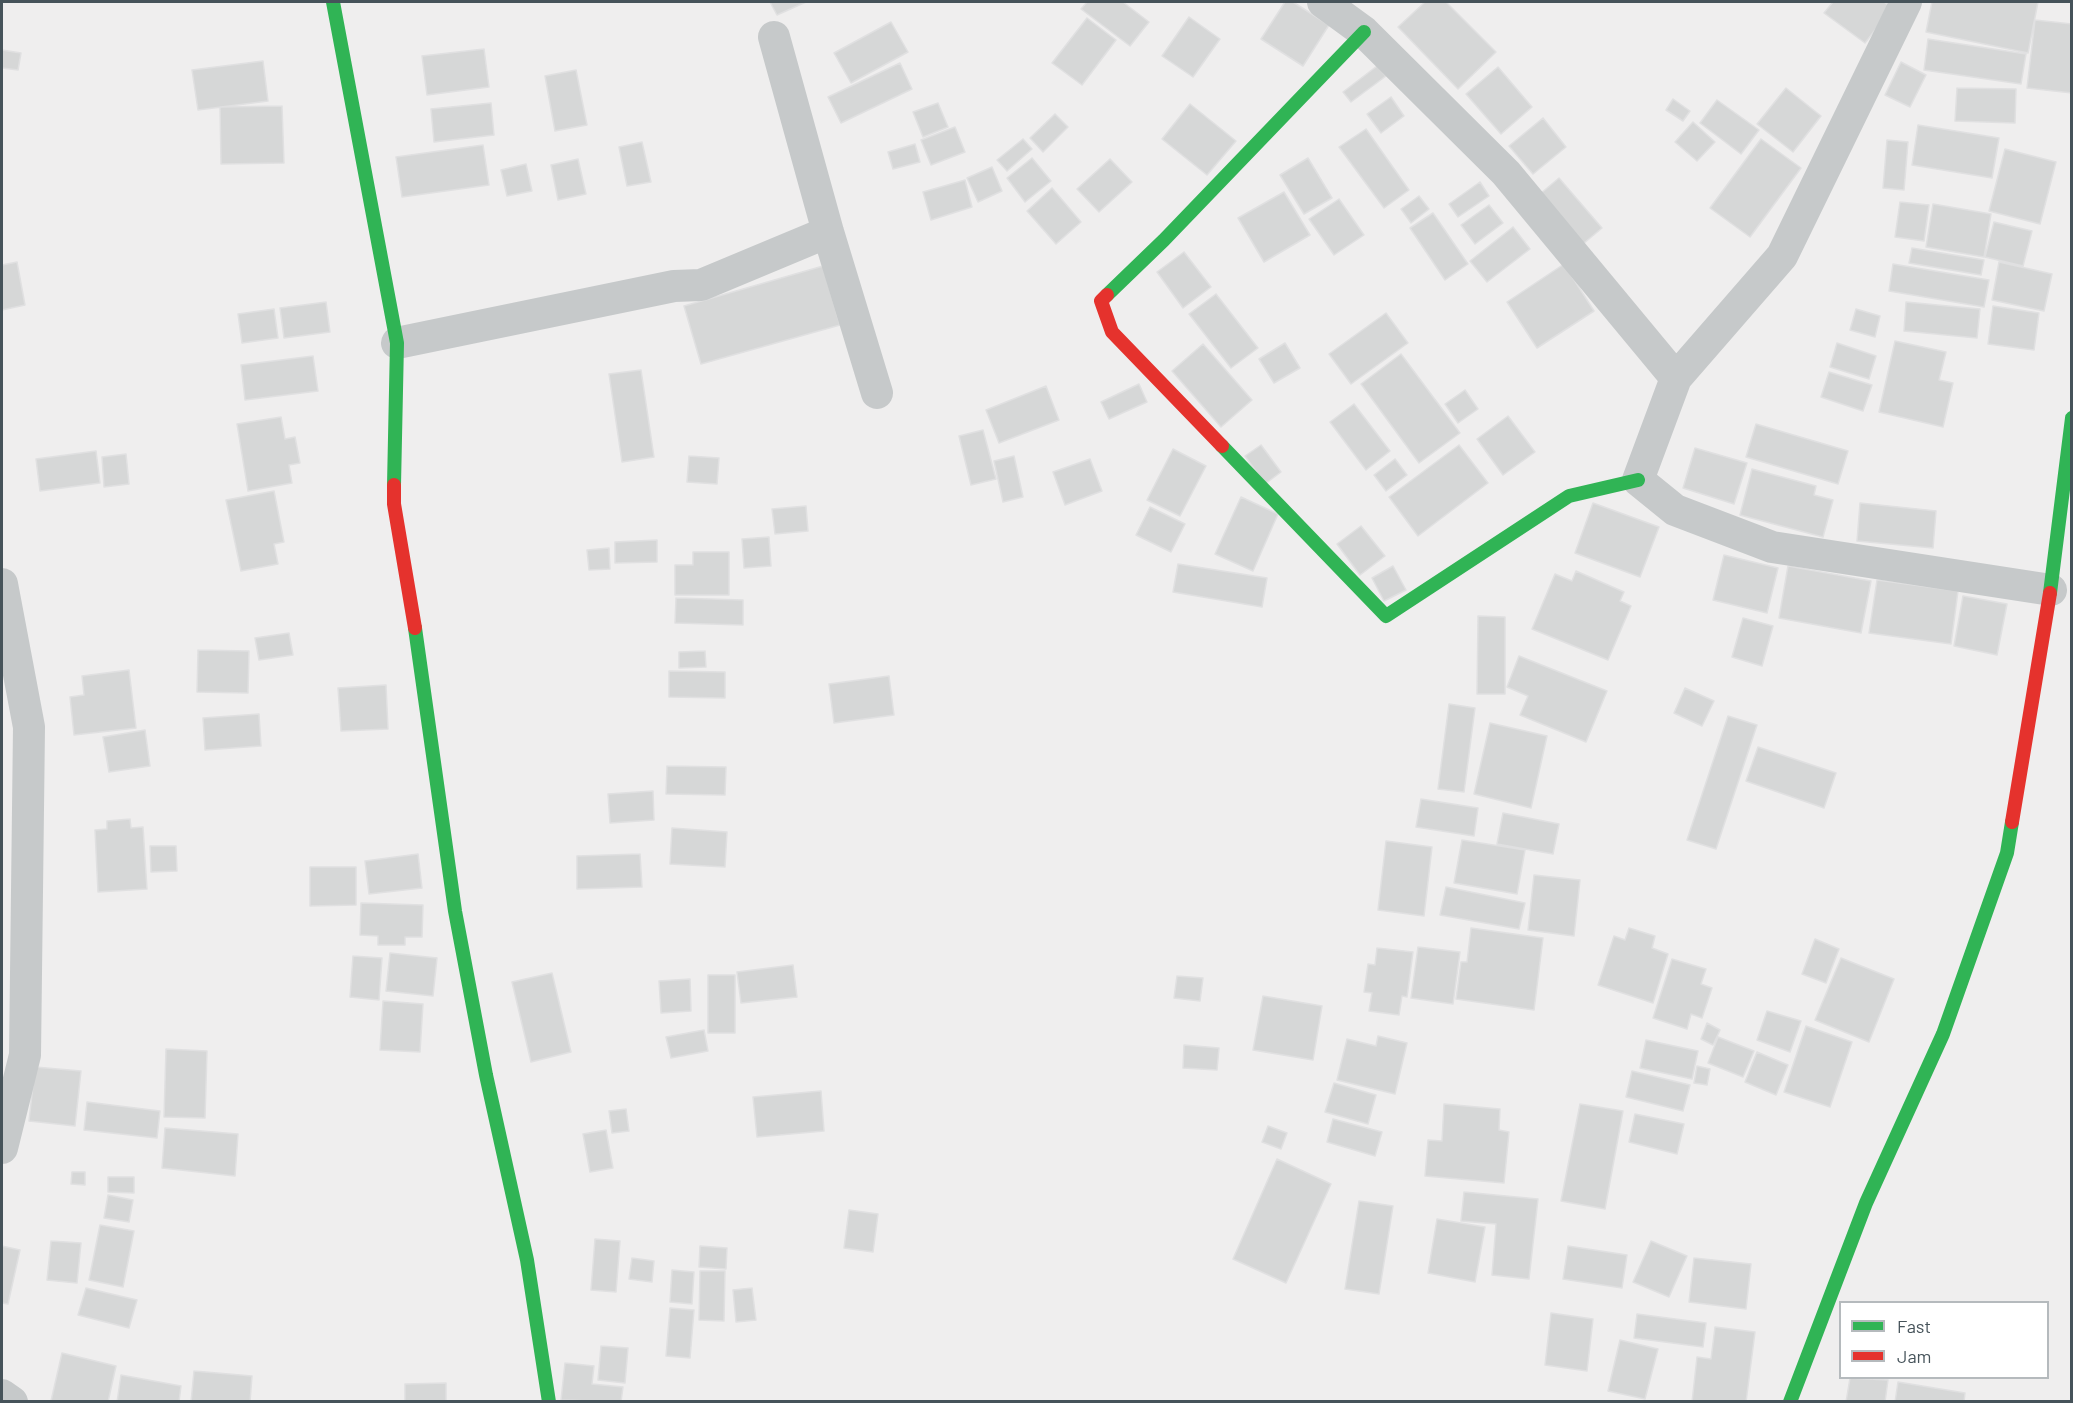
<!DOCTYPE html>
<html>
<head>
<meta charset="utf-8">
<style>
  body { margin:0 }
  #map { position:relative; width:2073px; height:1403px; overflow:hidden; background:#efeeee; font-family:Barlow,sans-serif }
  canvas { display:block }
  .frame { position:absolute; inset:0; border:3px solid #46535a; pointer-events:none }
  .legend { position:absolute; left:1839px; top:1301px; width:210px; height:78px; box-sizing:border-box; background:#fff; border:2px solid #b5babd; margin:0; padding:8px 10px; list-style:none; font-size:18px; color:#46535a }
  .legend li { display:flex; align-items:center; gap:12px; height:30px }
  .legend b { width:30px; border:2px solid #b5babd }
</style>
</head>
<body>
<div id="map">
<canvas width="2073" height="1403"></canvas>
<div class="frame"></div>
<ul class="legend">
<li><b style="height:8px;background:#30b455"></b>Fast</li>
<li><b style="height:8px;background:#e5322d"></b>Jam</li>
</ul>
</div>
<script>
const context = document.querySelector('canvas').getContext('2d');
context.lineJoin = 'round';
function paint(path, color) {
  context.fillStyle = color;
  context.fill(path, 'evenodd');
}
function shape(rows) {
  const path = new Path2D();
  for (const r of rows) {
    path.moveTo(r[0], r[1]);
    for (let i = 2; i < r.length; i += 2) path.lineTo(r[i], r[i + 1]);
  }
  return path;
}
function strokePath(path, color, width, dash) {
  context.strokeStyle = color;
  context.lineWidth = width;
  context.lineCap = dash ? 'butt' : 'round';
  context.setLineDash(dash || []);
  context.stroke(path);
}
const building = shape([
  [770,2,806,2,777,15,770,2],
  [1087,2,1123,2,1149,22,1130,46,1081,9,1087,2],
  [1285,2,1293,2,1329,25,1303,66,1261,39,1285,2],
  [1425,2,1446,2,1496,52,1458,89,1398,27,1425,2],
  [1833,2,1884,2,1892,8,1865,43,1824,13,1833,2],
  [1932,2,2038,2,2028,53,1926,32,1932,2],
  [1189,17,1220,39,1193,77,1162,56,1189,17],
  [1087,18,1116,40,1082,85,1052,63,1087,18],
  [2035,20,2072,24,2072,93,2027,88,2035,20],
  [891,22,908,52,851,83,834,53,891,22],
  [1928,39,2026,54,2021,84,1924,70,1928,39],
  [484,49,489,87,427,95,422,56,484,49],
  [2,50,21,53,18,70,2,68,2,50],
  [263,61,268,101,198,110,192,70,263,61],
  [1901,62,1926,75,1910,107,1885,95,1901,62],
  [900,63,912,89,841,123,828,97,900,63],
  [1377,66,1386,76,1351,102,1343,92,1377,66],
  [1498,67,1532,107,1501,134,1466,94,1498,67],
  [576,70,587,125,555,131,545,76,576,70],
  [1786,88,1821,116,1793,152,1757,124,1786,88],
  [1957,88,2016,89,2015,123,1955,121,1957,88],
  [1391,97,1404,116,1381,133,1367,114,1391,97],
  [1673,99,1690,111,1683,121,1666,110,1673,99],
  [1717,100,1759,130,1741,154,1700,123,1717,100],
  [491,103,494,135,434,142,431,109,491,103],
  [938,103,948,127,923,137,913,112,938,103],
  [1190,104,1236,141,1207,175,1162,139,1190,104],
  [282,106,284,163,221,164,220,107,282,106],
  [1055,114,1068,127,1043,152,1030,138,1055,114],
  [1543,118,1566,147,1533,174,1509,146,1543,118],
  [1693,122,1715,142,1697,161,1675,142,1693,122],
  [1918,125,1999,138,1992,178,1912,165,1918,125],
  [955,127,965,152,931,165,921,140,955,127],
  [1366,129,1409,190,1384,208,1339,147,1366,129],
  [1023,139,1032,149,1007,171,997,160,1023,139],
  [1761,139,1801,168,1750,237,1710,208,1761,139],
  [1887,140,1908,142,1904,190,1883,188,1887,140],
  [642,142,651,182,627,186,619,147,642,142],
  [915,144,920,162,893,169,888,152,915,144],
  [483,145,489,185,402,197,396,157,483,145],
  [2005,149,2056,162,2040,224,1989,211,2005,149],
  [1032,158,1051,181,1025,202,1007,178,1032,158],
  [1308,158,1332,198,1304,214,1280,175,1308,158],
  [578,159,586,194,558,200,551,165,578,159],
  [1110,159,1132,182,1099,212,1077,189,1110,159],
  [526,164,532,191,507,196,501,170,526,164],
  [992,167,1002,191,978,202,967,178,992,167],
  [1559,178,1602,228,1577,249,1534,199,1559,178],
  [965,180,972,207,931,220,923,192,965,180],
  [1480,182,1489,196,1458,217,1449,204,1480,182],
  [1052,188,1081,222,1056,244,1027,211,1052,188],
  [1284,192,1310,235,1264,262,1238,218,1284,192],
  [1419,196,1429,209,1411,223,1401,209,1419,196],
  [1339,199,1364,235,1334,255,1309,219,1339,199],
  [1900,202,1929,205,1924,241,1895,237,1900,202],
  [1933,204,1991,214,1984,257,1926,247,1933,204],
  [1489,205,1503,223,1475,244,1461,225,1489,205],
  [1433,213,1468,264,1445,280,1410,228,1433,213],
  [1994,222,2032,231,2023,266,1985,257,1994,222],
  [1513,227,1530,249,1487,282,1470,261,1513,227],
  [1912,248,1984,260,1981,275,1909,263,1912,248],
  [1184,252,1211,287,1183,308,1157,272,1184,252],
  [17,262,25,305,2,310,2,265,17,262],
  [1999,262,2052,274,2044,311,1992,300,1999,262],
  [1564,264,1594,311,1537,348,1507,302,1564,264],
  [1893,264,1989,280,1984,307,1889,291,1893,264],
  [823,266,840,325,701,364,684,306,823,266],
  [1216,294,1258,348,1231,368,1189,314,1216,294],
  [326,302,330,332,284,338,280,308,326,302],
  [1906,302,1980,309,1977,338,1904,331,1906,302],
  [1993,306,2039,313,2034,350,1988,344,1993,306],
  [274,309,278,338,242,343,238,314,274,309],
  [1856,309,1880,316,1875,337,1850,330,1856,309],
  [1386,313,1408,343,1351,384,1329,354,1386,313],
  [1895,341,1946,352,1939,380,1953,383,1943,427,1879,412,1895,341],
  [1285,343,1300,368,1274,383,1259,359,1285,343],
  [1837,343,1876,356,1869,379,1830,367,1837,343],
  [1203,344,1252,400,1221,427,1172,371,1203,344],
  [1401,354,1460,433,1419,463,1361,384,1401,354],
  [313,356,318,391,245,400,241,365,313,356],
  [641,370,654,457,622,462,609,374,641,370],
  [1829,372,1872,385,1863,411,1821,397,1829,372],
  [1139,384,1147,402,1109,419,1101,402,1139,384],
  [1046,386,1059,420,999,443,986,410,1046,386],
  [1465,390,1478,409,1458,423,1445,404,1465,390],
  [1354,404,1390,451,1366,470,1330,422,1354,404],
  [1508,416,1535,452,1503,475,1477,439,1508,416],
  [281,417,285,439,295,437,300,463,289,465,292,483,248,491,237,424,281,417],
  [1756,424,1848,451,1838,484,1746,457,1756,424],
  [983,430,996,479,971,485,959,436,983,430],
  [1261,445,1281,472,1265,484,1245,456,1261,445],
  [1459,445,1488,483,1418,536,1389,497,1459,445],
  [1695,448,1747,463,1734,504,1683,488,1695,448],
  [1173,449,1206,466,1180,516,1147,500,1173,449],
  [96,451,100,483,40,491,36,459,96,451],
  [126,454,129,484,104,487,102,457,126,454],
  [689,456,719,458,717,484,687,482,689,456],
  [1014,456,1023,497,1003,502,994,461,1014,456],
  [1090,459,1102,491,1065,505,1053,472,1090,459],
  [1395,459,1407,475,1386,491,1374,475,1395,459],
  [1752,469,1816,486,1814,495,1833,500,1823,537,1740,515,1752,469],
  [274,491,284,542,274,544,278,564,241,571,226,500,274,491],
  [1241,497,1278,514,1253,571,1215,554,1241,497],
  [1593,503,1659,527,1640,577,1575,553,1593,503],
  [1860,503,1936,511,1933,548,1857,541,1860,503],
  [806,506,808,531,775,534,772,509,806,506],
  [1150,507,1185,524,1171,552,1136,535,1150,507],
  [1361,526,1385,556,1360,575,1337,544,1361,526],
  [769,537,771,566,744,568,742,539,769,537],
  [657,540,657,562,615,563,615,542,657,540],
  [609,548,610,569,589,570,587,550,609,548],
  [693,552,729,552,729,595,675,595,675,565,693,565,693,552],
  [1724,555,1778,568,1767,613,1713,600,1724,555],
  [1178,564,1267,578,1262,607,1173,592,1178,564],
  [1393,566,1406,590,1384,601,1372,578,1393,566],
  [1788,566,1871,581,1861,633,1779,618,1788,566],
  [1576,571,1624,592,1620,601,1631,606,1608,660,1532,629,1555,574,1572,581,1576,571],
  [1877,580,1958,591,1951,644,1869,633,1877,580],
  [1963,596,2007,604,1997,655,1954,646,1963,596],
  [676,598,743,600,743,625,675,623,676,598],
  [1478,616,1505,617,1505,694,1477,694,1478,616],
  [1743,618,1773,626,1762,666,1732,657,1743,618],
  [289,633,293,655,259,660,255,638,289,633],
  [198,650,249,651,248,693,197,692,198,650],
  [705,651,706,667,679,668,679,652,705,651],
  [1519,656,1607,691,1586,742,1520,715,1528,696,1507,687,1519,656],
  [129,670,136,728,74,735,70,697,84,695,82,676,129,670],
  [669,671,725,672,725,698,669,697,669,671],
  [889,676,894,715,834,723,829,684,889,676],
  [386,685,388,729,341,731,338,688,386,685],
  [1685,688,1714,701,1702,726,1674,713,1685,688],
  [1449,704,1475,708,1464,792,1438,789,1449,704],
  [259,714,261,746,205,750,203,718,259,714],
  [1728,716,1757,725,1716,849,1687,840,1728,716],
  [1490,723,1547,736,1531,808,1474,794,1490,723],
  [145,730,150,766,109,772,103,737,145,730],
  [1758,747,1836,773,1824,808,1746,781,1758,747],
  [667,766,726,767,725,795,666,794,667,766],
  [653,791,654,820,610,823,608,794,653,791],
  [1421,799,1478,808,1474,836,1416,827,1421,799],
  [1503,813,1559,824,1553,854,1497,844,1503,813],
  [130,819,131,828,143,827,147,889,98,892,95,830,107,829,107,821,130,819],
  [672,828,727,832,725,867,670,864,672,828],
  [1462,840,1525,850,1517,894,1454,883,1462,840],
  [1386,841,1432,847,1424,916,1378,910,1386,841],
  [150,846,176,846,177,871,151,872,150,846],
  [418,854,422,888,369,894,365,861,418,854],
  [640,854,642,887,577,889,577,856,640,854],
  [310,867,356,867,356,905,310,906,310,867],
  [1534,875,1580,880,1574,936,1528,930,1534,875],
  [1446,887,1525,903,1519,929,1440,915,1446,887],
  [361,903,423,905,422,937,405,937,405,945,378,945,378,936,360,935,361,903],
  [1471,928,1543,938,1534,1010,1456,999,1461,962,1467,962,1471,928],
  [1629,928,1655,936,1652,948,1668,954,1653,1003,1598,985,1614,936,1625,940,1629,928],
  [1815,939,1839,949,1826,983,1802,974,1815,939],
  [1418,947,1460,952,1453,1004,1411,998,1418,947],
  [1377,948,1413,952,1407,997,1402,996,1399,1015,1369,1011,1372,993,1364,992,1368,964,1375,965,1377,948],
  [390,953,437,958,433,996,386,991,390,953],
  [353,956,382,958,379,1000,350,997,353,956],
  [1841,958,1894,979,1869,1042,1815,1020,1841,958],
  [1672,959,1706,969,1701,984,1712,988,1702,1018,1691,1014,1687,1029,1653,1018,1672,959],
  [793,965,797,997,741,1003,737,972,793,965],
  [552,973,571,1052,531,1062,512,982,552,973],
  [708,975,735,975,735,1033,708,1033,708,975],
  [1177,976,1203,978,1200,1001,1174,998,1177,976],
  [690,979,691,1011,661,1013,659,981,690,979],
  [1263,996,1322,1006,1313,1060,1253,1050,1263,996],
  [383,1001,423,1004,420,1052,380,1050,383,1001],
  [1767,1011,1801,1021,1790,1052,1757,1040,1767,1011],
  [1707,1023,1720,1030,1713,1045,1701,1039,1707,1023],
  [1806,1026,1852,1042,1830,1107,1784,1092,1806,1026],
  [704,1030,708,1051,671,1058,666,1037,704,1030],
  [1378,1036,1407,1043,1395,1094,1337,1080,1347,1039,1376,1046,1378,1036],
  [1718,1037,1754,1051,1743,1077,1708,1063,1718,1037],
  [1646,1040,1698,1051,1692,1079,1640,1068,1646,1040],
  [1184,1045,1219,1048,1217,1070,1183,1068,1184,1045],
  [166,1049,207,1051,205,1118,164,1117,166,1049],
  [1757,1052,1788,1065,1776,1095,1745,1082,1757,1052],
  [1697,1066,1710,1069,1707,1085,1694,1083,1697,1066],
  [35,1067,81,1071,75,1126,29,1121,35,1067],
  [1632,1071,1690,1085,1683,1111,1626,1097,1632,1071],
  [1334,1083,1376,1095,1368,1124,1325,1112,1334,1083],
  [821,1091,824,1131,757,1137,753,1097,821,1091],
  [87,1102,160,1111,157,1138,84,1130,87,1102],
  [1444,1104,1500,1109,1499,1130,1509,1132,1504,1183,1425,1176,1428,1140,1442,1141,1444,1104],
  [1580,1104,1623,1111,1605,1209,1561,1201,1580,1104],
  [626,1109,629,1131,612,1133,609,1111,626,1109],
  [1635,1114,1684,1124,1677,1154,1629,1142,1635,1114],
  [1333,1119,1382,1132,1375,1156,1327,1142,1333,1119],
  [1268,1126,1287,1133,1281,1149,1262,1142,1268,1126],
  [165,1128,238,1134,235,1176,162,1168,165,1128],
  [606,1130,613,1168,590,1172,583,1134,606,1130],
  [1277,1159,1331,1184,1286,1283,1233,1259,1277,1159],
  [72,1172,85,1172,85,1185,71,1184,72,1172],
  [108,1177,134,1177,134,1193,108,1192,108,1177],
  [1464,1192,1538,1199,1529,1279,1492,1275,1496,1224,1461,1221,1464,1192],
  [108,1195,133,1200,129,1222,104,1218,108,1195],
  [1359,1201,1393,1206,1379,1294,1345,1289,1359,1201],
  [849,1210,878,1214,873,1252,844,1248,849,1210],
  [1437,1219,1485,1227,1475,1282,1428,1273,1437,1219],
  [100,1225,134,1231,123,1287,89,1280,100,1225],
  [595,1239,620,1241,616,1292,591,1290,595,1239],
  [51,1241,81,1243,77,1283,47,1280,51,1241],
  [1651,1241,1687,1256,1669,1297,1633,1282,1651,1241],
  [2,1246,20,1250,8,1304,2,1303,2,1246],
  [700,1246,727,1248,726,1269,699,1267,700,1246],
  [1568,1246,1627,1255,1622,1288,1563,1279,1568,1246],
  [632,1258,654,1261,652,1282,629,1279,632,1258],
  [1694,1258,1751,1264,1746,1309,1689,1302,1694,1258],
  [672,1270,694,1272,692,1304,670,1302,672,1270],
  [700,1271,725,1271,724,1321,699,1320,700,1271],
  [86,1288,137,1300,129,1328,78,1315,86,1288],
  [752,1288,756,1320,736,1322,733,1290,752,1288],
  [670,1308,694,1310,690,1358,666,1356,670,1308],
  [1551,1313,1593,1319,1587,1371,1545,1365,1551,1313],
  [1637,1314,1706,1323,1703,1347,1634,1338,1637,1314],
  [1715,1327,1755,1332,1746,1402,1692,1402,1697,1357,1711,1359,1715,1327],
  [1620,1340,1658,1349,1645,1399,1608,1391,1620,1340],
  [601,1346,628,1348,625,1383,598,1380,601,1346],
  [62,1353,116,1366,108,1402,51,1401,62,1353],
  [565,1363,594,1366,592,1384,623,1387,621,1402,561,1400,565,1363],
  [194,1371,252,1376,250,1402,191,1402,194,1371],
  [121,1375,181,1386,179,1402,117,1402,121,1375],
  [1850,1378,1888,1380,1885,1402,1846,1402,1850,1378],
  [1898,1382,1965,1393,1964,1402,1895,1402,1898,1382],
  [446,1383,446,1402,405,1402,405,1384,446,1383]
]);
paint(building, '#d6d7d7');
strokePath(building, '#e0e0e1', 1.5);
strokePath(shape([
  [1323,2,1364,32,1506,173,1676,378],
  [1906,2,1782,256,1676,378,1638,480,1675,510,1772,547,2051,590],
  [774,37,828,232,877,393],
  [397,343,674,286,701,285,828,232],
  [2,584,29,727,25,1055,2,1148],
  [2,1395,12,1402]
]), '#c6c9ca', 32);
strokePath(shape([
  [333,2,397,343,394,485],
  [1107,295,1164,240,1364,32],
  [1222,446,1386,616,1569,496,1638,480],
  [2050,593,2072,418],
  [415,628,455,911,486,1075,527,1260,549,1402],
  [1790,1402,1866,1203,1943,1034,2007,853,2012,822]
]), '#30b455', 14);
strokePath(shape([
  [1107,295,1101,301,1112,332,1222,446],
  [394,485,394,504,415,628],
  [2012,822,2050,593]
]), '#e5322d', 14);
</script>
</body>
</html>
